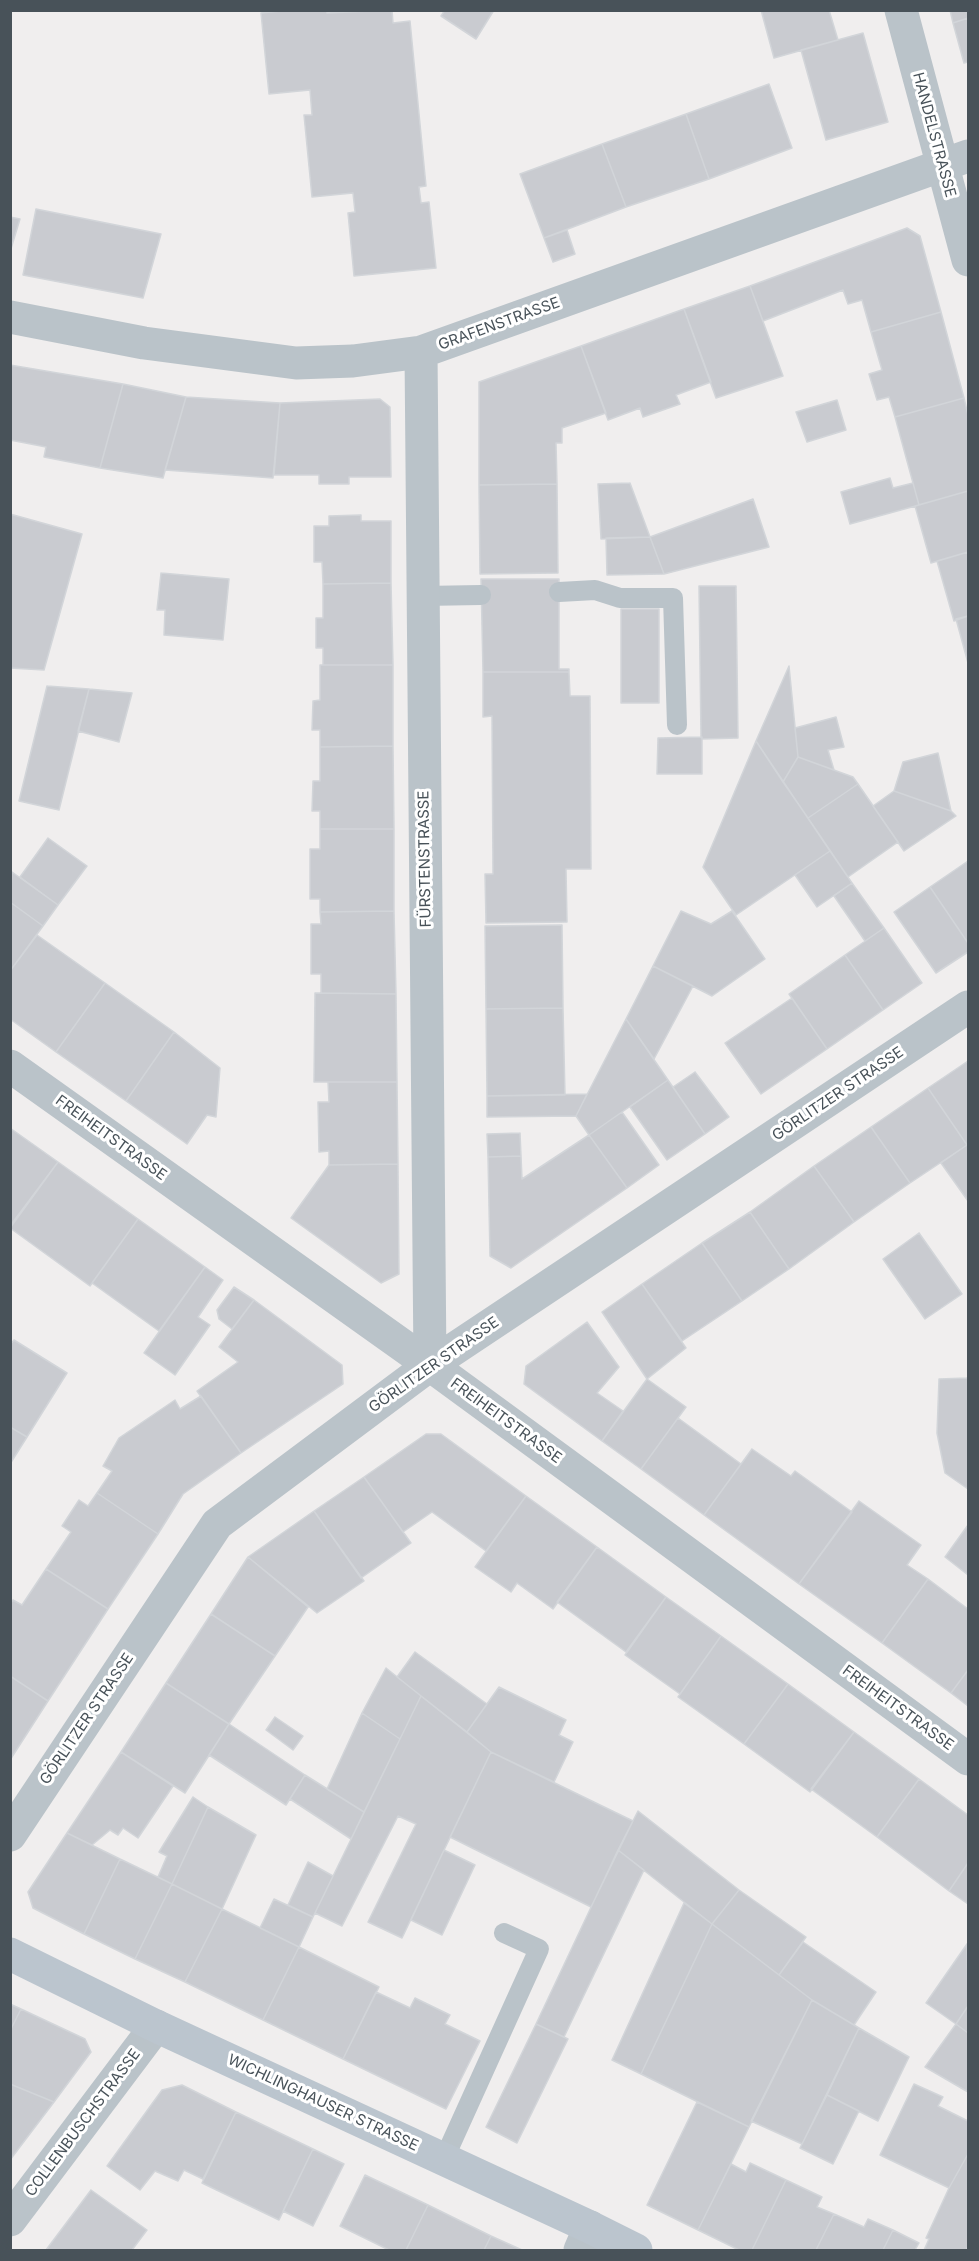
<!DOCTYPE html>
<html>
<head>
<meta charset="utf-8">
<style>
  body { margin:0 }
  #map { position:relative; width:979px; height:2261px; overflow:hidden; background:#f0eeee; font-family:Inter,sans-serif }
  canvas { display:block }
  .frame { position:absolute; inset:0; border:12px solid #485259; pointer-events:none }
</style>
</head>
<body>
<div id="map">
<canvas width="979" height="2261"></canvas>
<div class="frame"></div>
</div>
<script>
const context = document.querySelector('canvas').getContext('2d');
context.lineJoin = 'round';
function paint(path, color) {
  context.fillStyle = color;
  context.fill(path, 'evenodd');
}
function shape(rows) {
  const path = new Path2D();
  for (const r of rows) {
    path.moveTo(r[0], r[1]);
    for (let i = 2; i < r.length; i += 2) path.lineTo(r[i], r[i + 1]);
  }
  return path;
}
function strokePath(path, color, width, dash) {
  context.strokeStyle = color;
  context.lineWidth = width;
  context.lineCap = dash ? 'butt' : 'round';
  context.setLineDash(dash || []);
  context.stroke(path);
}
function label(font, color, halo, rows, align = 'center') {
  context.font = font + ' Inter,sans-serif';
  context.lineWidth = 6;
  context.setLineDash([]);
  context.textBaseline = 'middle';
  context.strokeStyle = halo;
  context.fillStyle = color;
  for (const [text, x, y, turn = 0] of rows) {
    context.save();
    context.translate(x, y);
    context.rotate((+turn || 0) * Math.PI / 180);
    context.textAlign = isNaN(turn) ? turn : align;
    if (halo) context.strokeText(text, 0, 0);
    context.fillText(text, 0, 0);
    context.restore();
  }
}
const building = shape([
  [291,10,326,10,327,13,392,10,393,23,410,21,426,186,419,187,421,203,429,202,436,268,354,276,348,213,355,212,353,193,312,197,304,115,312,115,310,90,269,94,261,13,291,10],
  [445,10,494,10,476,39,441,16,445,10],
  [761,10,829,10,838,40,774,58,761,10],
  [950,10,968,10,968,18,953,23,950,10],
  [968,18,968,62,964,63,953,23,968,18],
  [863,33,888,122,826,140,801,50,863,33],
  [769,84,792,148,709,179,686,114,769,84],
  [686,114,709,179,626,207,602,144,686,114],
  [602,144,626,207,544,238,520,174,602,144],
  [36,209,161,234,143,298,23,275,36,209],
  [10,217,20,219,10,252,10,217],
  [907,228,920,236,941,312,871,332,862,300,848,304,843,290,763,321,750,286,907,228],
  [567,230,575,254,553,262,544,238,567,230],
  [750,286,783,376,716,398,684,309,750,286],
  [684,309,711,382,676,395,680,404,643,417,640,408,608,420,581,346,684,309],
  [941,312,964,398,895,417,889,397,877,400,869,374,882,370,871,332,941,312],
  [581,346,606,413,562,428,562,443,556,443,557,484,479,485,479,382,581,346],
  [10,365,123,384,100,468,44,457,46,447,10,440,10,365],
  [123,384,186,397,163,478,100,468,123,384],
  [186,397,280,403,273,478,165,470,186,397],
  [964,398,968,415,968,491,919,505,895,417,964,398],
  [380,399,390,407,391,477,349,477,349,484,319,484,319,475,274,475,280,403,380,399],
  [837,400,846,430,807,442,796,412,837,400],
  [890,478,893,488,913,483,919,505,850,524,841,492,890,478],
  [630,483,650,537,601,539,598,484,630,483],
  [557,484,558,573,480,574,479,485,557,484],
  [968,491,968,552,931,563,915,506,968,491],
  [753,499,769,547,664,574,650,537,753,499],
  [10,514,82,534,44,670,10,668,10,514],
  [361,515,361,521,391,521,391,583,323,584,322,562,314,562,314,526,329,526,329,516,361,515],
  [650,537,664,574,607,575,606,538,650,537],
  [968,552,968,616,954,621,937,561,968,552],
  [161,573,229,579,223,640,164,635,165,610,157,610,161,573],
  [481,579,559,579,559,669,569,669,569,672,483,672,481,579],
  [391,583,393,665,323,665,323,648,316,648,316,618,323,618,323,584,391,583],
  [699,586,736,586,738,738,702,739,701,737,699,586],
  [621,609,659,609,659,703,621,703,621,609],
  [968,616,968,663,956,619,968,616],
  [320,665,393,665,393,746,320,747,320,730,312,730,313,701,320,700,320,665],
  [789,666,798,757,783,782,756,741,789,666],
  [483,672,569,672,570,696,590,696,591,869,566,869,567,922,486,923,485,874,493,874,492,716,483,717,483,672],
  [47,686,89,689,59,810,19,801,47,686],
  [89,689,132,693,119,742,78,731,89,689],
  [836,717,844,747,828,750,834,770,798,757,795,728,836,717],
  [701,737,702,737,702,774,657,774,658,738,701,737],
  [756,741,830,851,736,915,703,867,756,741],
  [393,746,394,829,320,829,320,811,312,811,313,781,320,781,320,747,393,746],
  [938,753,951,811,894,791,903,762,938,753],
  [798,757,853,777,858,784,808,818,783,782,798,757],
  [858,784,898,842,848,877,808,818,858,784],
  [894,791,951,811,956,816,904,851,873,806,894,791],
  [320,829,394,829,394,911,320,912,320,899,310,899,310,849,320,849,320,829],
  [48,838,87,866,58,905,20,877,48,838],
  [830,851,852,883,817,907,795,875,830,851],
  [968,861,968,943,930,887,968,861],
  [12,872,58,905,43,926,10,902,12,872],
  [852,883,884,928,865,941,834,896,852,883],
  [930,887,968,943,968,952,936,973,894,912,930,887],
  [10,902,43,926,10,971,10,902],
  [394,911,396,994,321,993,321,974,311,974,311,924,321,924,320,912,394,911],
  [681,911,711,924,732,911,765,959,712,996,653,966,681,911],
  [562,925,563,1008,486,1009,485,926,562,925],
  [884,928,922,983,883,1010,845,955,884,928],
  [37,935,105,983,56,1052,10,1019,10,971,37,935],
  [845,955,883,1010,827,1049,789,994,845,955],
  [653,966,693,986,654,1059,626,1019,653,966],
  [105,983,174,1032,126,1101,56,1052,105,983],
  [315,993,396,994,397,1082,314,1082,315,993],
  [792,998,827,1049,761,1094,725,1043,792,998],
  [563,1008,565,1095,487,1096,486,1009,563,1008],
  [626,1019,668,1080,589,1135,576,1116,626,1019],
  [174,1032,220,1068,216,1117,207,1115,187,1144,126,1101,174,1032],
  [968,1061,968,1144,967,1145,928,1088,968,1061],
  [695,1072,729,1117,705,1134,673,1087,695,1072],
  [668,1080,705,1134,667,1160,630,1107,668,1080],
  [328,1082,397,1082,398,1164,329,1165,329,1151,319,1152,318,1102,329,1102,328,1082],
  [928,1088,967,1145,910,1183,871,1127,928,1088],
  [587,1094,576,1116,487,1117,487,1096,587,1094],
  [622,1112,659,1165,627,1188,589,1135,622,1112],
  [871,1127,910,1183,854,1222,814,1166,871,1127],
  [10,1128,58,1162,10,1226,10,1128],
  [520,1133,521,1156,488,1157,487,1134,520,1133],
  [589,1135,627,1188,511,1268,490,1256,488,1157,521,1156,522,1179,589,1135],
  [967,1145,968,1147,968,1201,941,1163,967,1145],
  [58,1162,138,1219,90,1286,10,1228,58,1162],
  [398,1164,399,1274,381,1283,291,1218,329,1165,398,1164],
  [814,1166,854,1222,789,1269,750,1212,814,1166],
  [750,1212,789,1269,742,1301,702,1243,750,1212],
  [138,1219,205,1267,159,1331,92,1283,138,1219],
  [919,1233,962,1294,925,1319,883,1259,919,1233],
  [702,1243,742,1301,682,1341,642,1284,702,1243],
  [205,1267,223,1280,198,1317,210,1325,175,1375,144,1353,205,1267],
  [642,1284,686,1348,647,1379,602,1312,642,1284],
  [234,1287,254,1300,232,1329,219,1319,217,1310,234,1287],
  [254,1300,342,1365,343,1384,241,1453,197,1391,238,1362,219,1347,254,1300],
  [587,1322,619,1367,597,1393,623,1411,602,1441,524,1384,526,1366,587,1322],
  [14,1340,67,1373,27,1437,10,1427,10,1345,14,1340],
  [967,1378,968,1380,968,1489,945,1473,937,1433,939,1379,967,1378],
  [647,1379,686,1407,641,1469,602,1441,647,1379],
  [201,1396,241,1453,183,1494,158,1534,97,1493,112,1471,103,1466,119,1438,175,1400,180,1409,201,1396],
  [678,1418,741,1464,704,1515,641,1469,678,1418],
  [10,1427,27,1437,10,1464,10,1427],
  [426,1434,441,1434,526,1496,486,1551,432,1512,403,1532,364,1477,426,1434],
  [752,1449,791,1476,795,1471,852,1512,799,1584,704,1515,752,1449],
  [364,1477,411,1543,361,1578,314,1511,364,1477],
  [97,1493,158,1534,108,1609,46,1569,71,1532,62,1526,79,1500,88,1506,97,1493],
  [526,1496,597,1547,553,1609,517,1583,511,1592,475,1567,526,1496],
  [859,1501,921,1545,907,1565,928,1579,882,1643,799,1584,859,1501],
  [314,1511,364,1581,317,1613,248,1557,314,1511],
  [968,1525,968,1575,945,1557,968,1525],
  [597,1547,666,1597,626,1652,557,1602,597,1547],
  [248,1557,308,1607,275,1656,211,1614,248,1557],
  [46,1569,108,1609,48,1701,10,1676,10,1604,13,1600,22,1605,46,1569],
  [928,1579,968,1609,968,1670,951,1693,882,1643,928,1579],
  [666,1597,721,1636,680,1694,625,1655,666,1597],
  [211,1614,275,1656,229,1724,166,1683,211,1614],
  [721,1636,788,1684,744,1744,678,1697,721,1636],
  [415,1652,487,1704,467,1732,397,1677,415,1652],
  [386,1668,421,1696,400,1739,362,1713,386,1668],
  [968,1670,968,1706,951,1693,968,1670],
  [10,1676,48,1701,10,1760,10,1676],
  [166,1683,229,1724,185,1793,121,1752,166,1683],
  [788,1684,854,1732,810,1792,744,1744,788,1684],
  [499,1687,566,1720,559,1735,573,1742,554,1782,491,1752,467,1732,499,1687],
  [421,1696,491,1752,402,1938,368,1922,416,1824,398,1816,342,1926,315,1913,421,1696],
  [362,1713,400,1739,364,1812,327,1789,362,1713],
  [275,1717,303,1736,293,1750,266,1730,275,1717],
  [229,1724,305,1775,286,1805,209,1755,229,1724],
  [854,1732,919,1779,877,1837,811,1789,854,1732],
  [121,1752,173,1786,138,1838,123,1828,118,1835,110,1830,92,1845,67,1833,121,1752],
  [491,1752,633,1821,591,1907,450,1837,491,1752],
  [305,1775,364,1812,351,1839,290,1799,305,1775],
  [919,1779,968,1815,968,1863,949,1891,877,1837,919,1779],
  [193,1797,208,1807,172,1884,158,1877,167,1856,159,1852,193,1797],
  [208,1807,256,1835,222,1909,172,1884,208,1807],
  [638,1811,739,1890,712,1924,618,1850,638,1811],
  [67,1833,120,1859,84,1934,33,1908,28,1892,67,1833],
  [444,1850,475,1865,442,1935,411,1920,444,1850],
  [618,1850,644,1870,564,2037,536,2024,618,1850],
  [120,1859,172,1884,135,1959,84,1934,120,1859],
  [308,1862,333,1876,313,1917,288,1905,308,1862],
  [968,1863,968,1904,949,1891,968,1863],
  [172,1884,222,1909,185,1982,135,1959,172,1884],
  [739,1890,806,1937,779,1975,712,1924,739,1890],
  [274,1899,313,1917,299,1947,260,1928,274,1899],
  [684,1903,712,1924,641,2074,612,2060,684,1903],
  [222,1909,299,1947,263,2020,185,1982,222,1909],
  [712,1924,812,2000,749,2127,641,2074,712,1924],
  [803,1942,876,1992,854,2025,812,2000,779,1975,803,1942],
  [967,1944,968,2006,956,2024,926,2003,967,1944],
  [299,1947,379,1987,343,2059,263,2020,299,1947],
  [376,1992,410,2008,415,1998,450,2015,445,2024,480,2041,446,2109,343,2059,376,1992],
  [812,2000,859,2028,802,2144,751,2121,812,2000],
  [10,2004,21,2009,10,2031,10,2004],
  [968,2006,968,2033,956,2024,968,2006],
  [21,2009,85,2039,91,2052,54,2102,10,2084,10,2031,21,2009],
  [536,2024,568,2039,517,2143,486,2127,536,2024],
  [956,2024,968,2033,968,2092,925,2067,956,2024],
  [859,2028,909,2057,878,2121,827,2095,859,2028],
  [10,2084,54,2102,10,2160,10,2084],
  [914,2084,943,2097,938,2106,968,2121,968,2154,949,2188,880,2155,914,2084],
  [182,2085,236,2112,203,2179,184,2170,178,2181,155,2171,140,2190,107,2166,162,2090,182,2085],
  [827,2095,859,2111,833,2164,800,2148,827,2095],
  [697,2102,749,2127,698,2230,647,2205,697,2102],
  [236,2112,313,2149,279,2220,202,2183,236,2112],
  [313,2149,344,2164,313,2226,283,2211,313,2149],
  [968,2154,968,2246,966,2250,924,2250,929,2239,926,2238,949,2188,968,2154],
  [750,2163,786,2180,752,2250,739,2250,698,2230,731,2164,746,2172,750,2163],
  [365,2175,428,2205,406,2250,389,2250,340,2226,365,2175],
  [786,2180,822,2197,817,2207,834,2214,816,2250,752,2250,786,2180],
  [91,2190,147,2230,132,2250,46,2250,91,2190],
  [428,2205,491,2236,484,2250,406,2250,428,2205],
  [834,2214,864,2227,868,2219,893,2230,883,2250,816,2250,834,2214],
  [893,2230,919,2243,915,2250,883,2250,893,2230],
  [491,2236,522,2250,484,2250,491,2236]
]);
paint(building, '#c9cbd0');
strokePath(building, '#d2d5d9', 1.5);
strokePath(shape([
  [559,592,595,590,620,598,673,598,677,725],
  [423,596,481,595],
  [444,2159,539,1949,504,1933]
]), '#bac3c9', 20);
strokePath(shape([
  [901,10,968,260],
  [10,317,144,343,296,363,353,361,421,352,968,156],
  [421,352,430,1365],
  [10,1066,430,1365,968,1759],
  [10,1835,217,1524,430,1365,968,1007],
  [10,2220,156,2026],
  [580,2250,590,2227]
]), '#bac3c9', 33);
strokePath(shape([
  [10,1954,156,2026,590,2227,636,2250]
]), '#bbc5ce', 33);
label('15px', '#485259', '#fff', [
  ["HANDELSTRASSE",934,135,75],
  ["GRAFENSTRASSE",499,324,-20],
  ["FÜRSTENSTRASSE",425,859,-91],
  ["GÖRLITZER STRASSE",838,1094,-34],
  ["FREIHEITSTRASSE",111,1138,36],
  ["GÖRLITZER STRASSE",434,1365,-35],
  ["FREIHEITSTRASSE",506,1421,36],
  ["FREIHEITSTRASSE",898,1708,36],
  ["GÖRLITZER STRASSE",87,1719,-56],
  ["WICHLINGHAUSER STRASSE",323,2103,25],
  ["COLLENBUSCHSTRASSE",83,2123,-53]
]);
</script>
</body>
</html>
